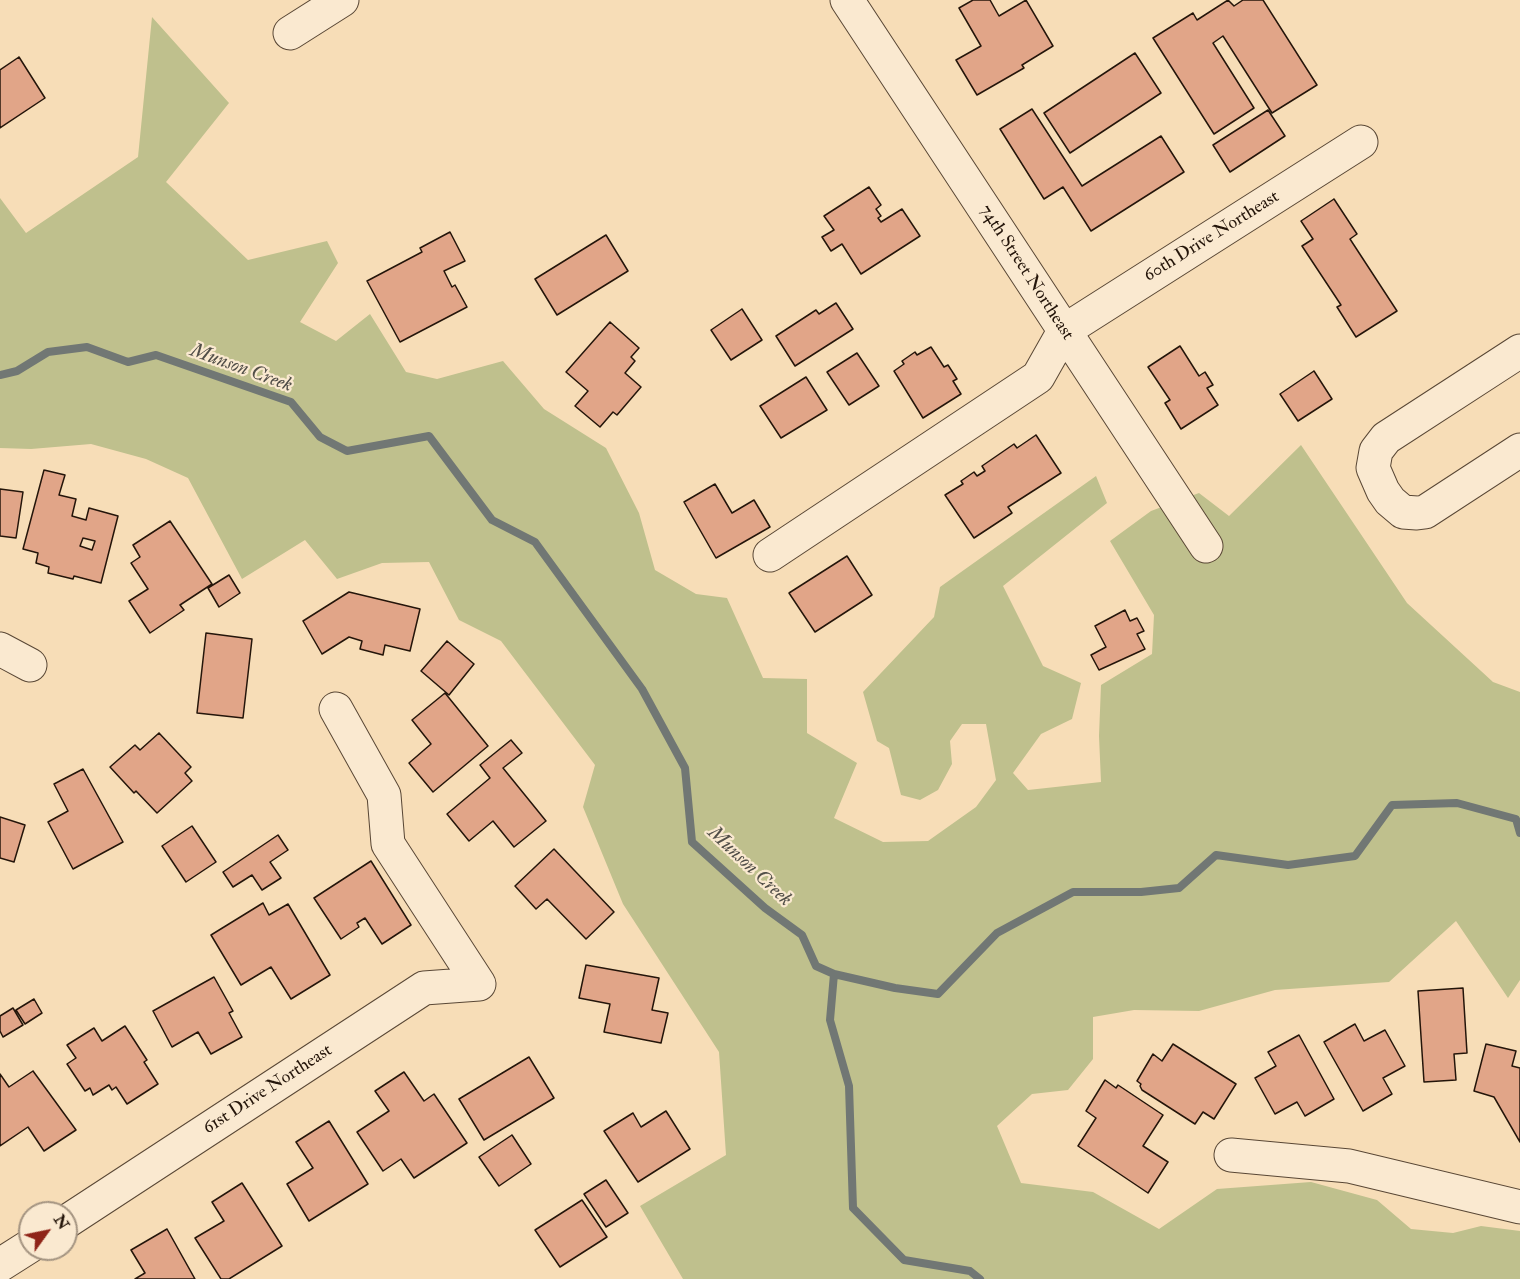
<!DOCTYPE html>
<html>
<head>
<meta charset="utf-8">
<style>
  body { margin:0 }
  #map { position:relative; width:1520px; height:1279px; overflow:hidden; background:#f7ddb7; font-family:"IM FELL Double Pica",serif }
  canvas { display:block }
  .north { position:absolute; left:18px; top:1201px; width:60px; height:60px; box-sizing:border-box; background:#fae9d0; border:2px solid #a49481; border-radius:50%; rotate:57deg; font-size:16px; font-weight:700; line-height:24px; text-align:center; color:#24150a }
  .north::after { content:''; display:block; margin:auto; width:21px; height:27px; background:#8f2418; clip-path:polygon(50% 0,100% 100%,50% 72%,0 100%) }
</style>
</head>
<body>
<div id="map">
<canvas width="1520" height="1279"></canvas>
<div class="north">N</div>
</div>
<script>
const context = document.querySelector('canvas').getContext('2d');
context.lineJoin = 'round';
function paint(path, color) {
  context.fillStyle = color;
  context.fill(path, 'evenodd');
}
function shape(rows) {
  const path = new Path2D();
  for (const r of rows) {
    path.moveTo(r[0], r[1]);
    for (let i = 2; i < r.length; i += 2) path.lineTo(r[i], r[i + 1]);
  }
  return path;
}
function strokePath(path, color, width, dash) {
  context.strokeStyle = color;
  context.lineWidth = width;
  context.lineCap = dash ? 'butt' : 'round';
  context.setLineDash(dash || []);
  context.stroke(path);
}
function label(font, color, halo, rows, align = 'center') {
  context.font = font + ' "IM FELL Double Pica",serif';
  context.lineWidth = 4.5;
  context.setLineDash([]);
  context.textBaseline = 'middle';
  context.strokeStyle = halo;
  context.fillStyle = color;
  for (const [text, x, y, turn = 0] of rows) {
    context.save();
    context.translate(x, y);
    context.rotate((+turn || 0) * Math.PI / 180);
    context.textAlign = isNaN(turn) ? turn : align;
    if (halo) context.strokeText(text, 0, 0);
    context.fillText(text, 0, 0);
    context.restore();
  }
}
paint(shape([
  [152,17,229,103,166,182,248,260,327,241,338,263,300,322,336,341,370,314,406,372,437,379,503,361,544,409,606,448,639,513,655,570,696,594,727,598,763,678,807,679,807,733,857,763,834,818,883,842,928,841,976,807,996,780,986,724,962,724,950,741,952,764,938,790,920,800,901,795,889,748,877,741,863,692,934,617,940,587,1096,476,1107,503,1003,586,1043,666,1081,683,1072,719,1041,734,1013,773,1028,790,1101,782,1099,736,1101,685,1152,654,1154,615,1110,541,1151,511,1199,493,1229,516,1301,445,1407,603,1493,682,1520,692,1520,980,1508,998,1456,921,1389,982,1275,990,1199,1011,1134,1010,1093,1017,1093,1059,1068,1090,1032,1094,997,1126,1021,1183,1093,1192,1159,1229,1217,1189,1311,1182,1377,1200,1411,1229,1453,1233,1481,1226,1520,1231,1520,1279,683,1279,640,1206,726,1155,719,1052,623,904,583,807,595,765,501,641,459,620,429,562,382,563,337,579,305,540,242,579,188,478,146,459,91,444,31,449,0,448,0,198,26,233,138,157]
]), '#bfc08d');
strokePath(shape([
  [0,375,17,371,48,352,87,347,128,362,156,355,291,402,320,437,347,451,429,436,492,520,535,542,642,689,685,768,692,842,765,908,802,935,816,966,834,974,895,988,938,994,997,933,1073,892,1141,892,1179,888,1216,855,1288,865,1355,856,1392,805,1457,803,1516,819,1520,833],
  [834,974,830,1020,849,1086,853,1208,904,1260,970,1271,980,1279]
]), '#717774', 8);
const building = shape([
  [973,0,990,0,999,16,1026,0,1053,46,1022,65,1024,68,977,95,956,60,981,46,959,8,973,0],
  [1228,0,1234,6,1243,0,1263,0,1317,85,1272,113,1223,36,1213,43,1254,108,1214,134,1153,38,1193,13,1197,20,1228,0],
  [1135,53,1161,93,1070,153,1044,113,1135,53],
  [19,57,45,98,0,128,0,70,19,57],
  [1032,109,1082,186,1161,136,1184,172,1091,231,1063,187,1044,199,1000,129,1032,109],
  [1268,110,1285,136,1230,172,1213,145,1268,110],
  [869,187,881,205,876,209,881,216,878,218,881,222,902,209,920,236,861,274,842,244,831,251,822,237,834,230,824,216,869,187],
  [1334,199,1357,234,1350,239,1397,311,1356,337,1337,307,1341,305,1302,246,1313,239,1301,221,1334,199],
  [450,232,465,261,444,271,452,287,455,285,467,307,400,342,367,281,422,252,420,248,450,232],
  [606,235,628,271,557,315,535,279,606,235],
  [836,303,853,329,795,366,776,336,816,310,819,314,836,303],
  [742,309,762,340,731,360,711,330,742,309],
  [610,322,639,348,631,357,635,361,625,373,641,387,617,415,613,412,600,427,575,406,588,391,566,372,610,322],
  [1180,346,1199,376,1205,372,1213,385,1207,388,1218,405,1181,429,1165,403,1170,400,1148,367,1180,346],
  [931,347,944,367,948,365,957,379,953,381,961,394,923,418,894,371,904,364,902,361,915,352,917,355,931,347],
  [857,353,879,386,849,405,827,372,857,353],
  [1314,371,1332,399,1298,421,1280,394,1314,371],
  [806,377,827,410,781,438,760,406,806,377],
  [1036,435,1061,473,1008,507,1012,513,974,538,945,495,963,484,961,481,974,472,977,476,985,471,982,466,1014,444,1017,448,1036,435],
  [44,470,65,475,59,495,76,499,72,516,86,520,89,508,118,516,101,583,74,576,73,579,48,573,49,567,36,563,38,553,23,549,44,470],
  [83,538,95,541,92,550,80,546,83,538],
  [715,484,732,513,754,500,770,527,716,558,684,502,715,484],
  [0,489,23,492,16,538,0,536,0,489],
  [170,521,212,584,180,605,184,610,150,633,129,601,148,589,131,563,140,557,133,545,170,521],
  [847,556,872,595,815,632,789,593,847,556],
  [229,575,240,593,219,607,208,588,229,575],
  [349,592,420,609,410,651,385,645,383,655,360,649,362,641,349,637,322,654,303,621,349,592],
  [1125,610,1130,621,1137,618,1144,631,1137,634,1145,649,1099,670,1091,655,1106,647,1095,626,1125,610],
  [206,633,252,639,243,718,197,713,206,633],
  [447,641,474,664,449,695,421,671,447,641],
  [445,693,488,746,433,792,409,763,431,744,412,720,445,693],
  [159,733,191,767,185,773,192,781,157,813,136,791,134,793,110,767,135,745,140,750,159,733],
  [511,740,522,753,503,768,546,821,514,847,493,821,469,841,447,814,490,778,480,765,511,740],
  [83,769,123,842,73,869,48,822,68,811,54,784,83,769],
  [0,817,25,825,14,862,0,858,0,817],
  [192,826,216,862,186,882,162,846,192,826],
  [278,835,288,850,270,862,281,878,262,890,252,875,233,887,223,872,278,835],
  [554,849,614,912,586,939,547,899,536,909,515,886,554,849],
  [371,861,411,925,382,944,365,918,357,923,359,927,341,939,314,898,371,861],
  [263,903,269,915,288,904,330,975,291,999,271,967,241,985,211,935,263,903],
  [586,965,659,978,652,1010,668,1013,661,1043,604,1032,610,1004,579,998,586,965],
  [214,977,233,1011,229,1013,242,1037,211,1054,198,1032,172,1047,153,1011,214,977],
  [1463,988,1467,1053,1454,1054,1456,1080,1424,1082,1418,991,1463,988],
  [34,999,42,1013,25,1024,16,1010,34,999],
  [13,1008,23,1025,3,1037,0,1031,0,1016,13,1008],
  [1355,1024,1364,1041,1385,1030,1405,1066,1383,1078,1392,1094,1363,1111,1324,1042,1355,1024],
  [125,1026,147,1060,144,1062,158,1084,127,1104,116,1087,112,1090,109,1085,93,1095,90,1088,85,1091,67,1064,76,1058,67,1045,94,1028,102,1041,125,1026],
  [1299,1035,1334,1099,1305,1116,1297,1102,1275,1114,1255,1078,1276,1066,1268,1052,1299,1035],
  [1173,1044,1236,1084,1214,1119,1203,1112,1195,1124,1142,1090,1140,1086,1141,1084,1137,1081,1153,1054,1162,1061,1173,1044],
  [1486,1044,1516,1051,1512,1066,1520,1068,1520,1142,1494,1097,1474,1091,1486,1044],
  [529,1057,554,1098,484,1140,459,1099,529,1057],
  [33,1071,76,1130,44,1151,28,1127,0,1146,0,1074,9,1087,33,1071],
  [404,1072,424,1101,434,1094,467,1143,414,1178,401,1159,383,1171,357,1132,389,1111,375,1091,404,1072],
  [1105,1080,1116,1088,1118,1085,1163,1115,1143,1146,1168,1162,1148,1193,1078,1146,1096,1118,1086,1111,1105,1080],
  [666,1111,690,1149,638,1182,604,1131,633,1113,641,1127,666,1111],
  [329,1121,368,1184,309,1221,287,1184,313,1168,296,1142,329,1121],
  [512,1135,531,1164,499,1186,479,1157,512,1135],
  [606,1180,628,1213,606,1227,584,1194,606,1180],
  [242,1183,282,1246,229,1279,221,1279,195,1238,224,1221,212,1202,242,1183],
  [582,1200,607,1237,560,1267,535,1230,582,1200],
  [167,1229,195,1279,135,1279,145,1273,131,1250,167,1229]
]);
paint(building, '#e1a588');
strokePath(building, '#24150a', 1.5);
const minor = shape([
  [847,0,1206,546],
  [290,33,342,0],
  [1520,351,1386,438,1376,451,1373,468,1383,491,1390,501,1403,512,1417,513,1425,512,1520,450],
  [770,555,1038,377,1064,331,1361,142],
  [0,649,30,665],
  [1231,1155,1349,1166,1520,1207],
  [66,1222,424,988,479,984,388,844,384,795,336,709],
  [0,1265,30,1246]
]);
strokePath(minor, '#594735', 35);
strokePath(minor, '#fae9d0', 33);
label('18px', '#24150a', '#fae9d0', [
  ["60th Drive Northeast",1212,237,-32],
  ["74th Street Northeast",1026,273,57],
  ["61st Drive Northeast",268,1090,-33]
]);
label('italic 20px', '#514e48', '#fae9d0', [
  ["Munson Creek",241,369,20],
  ["Munson Creek",749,867,43]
]);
</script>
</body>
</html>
